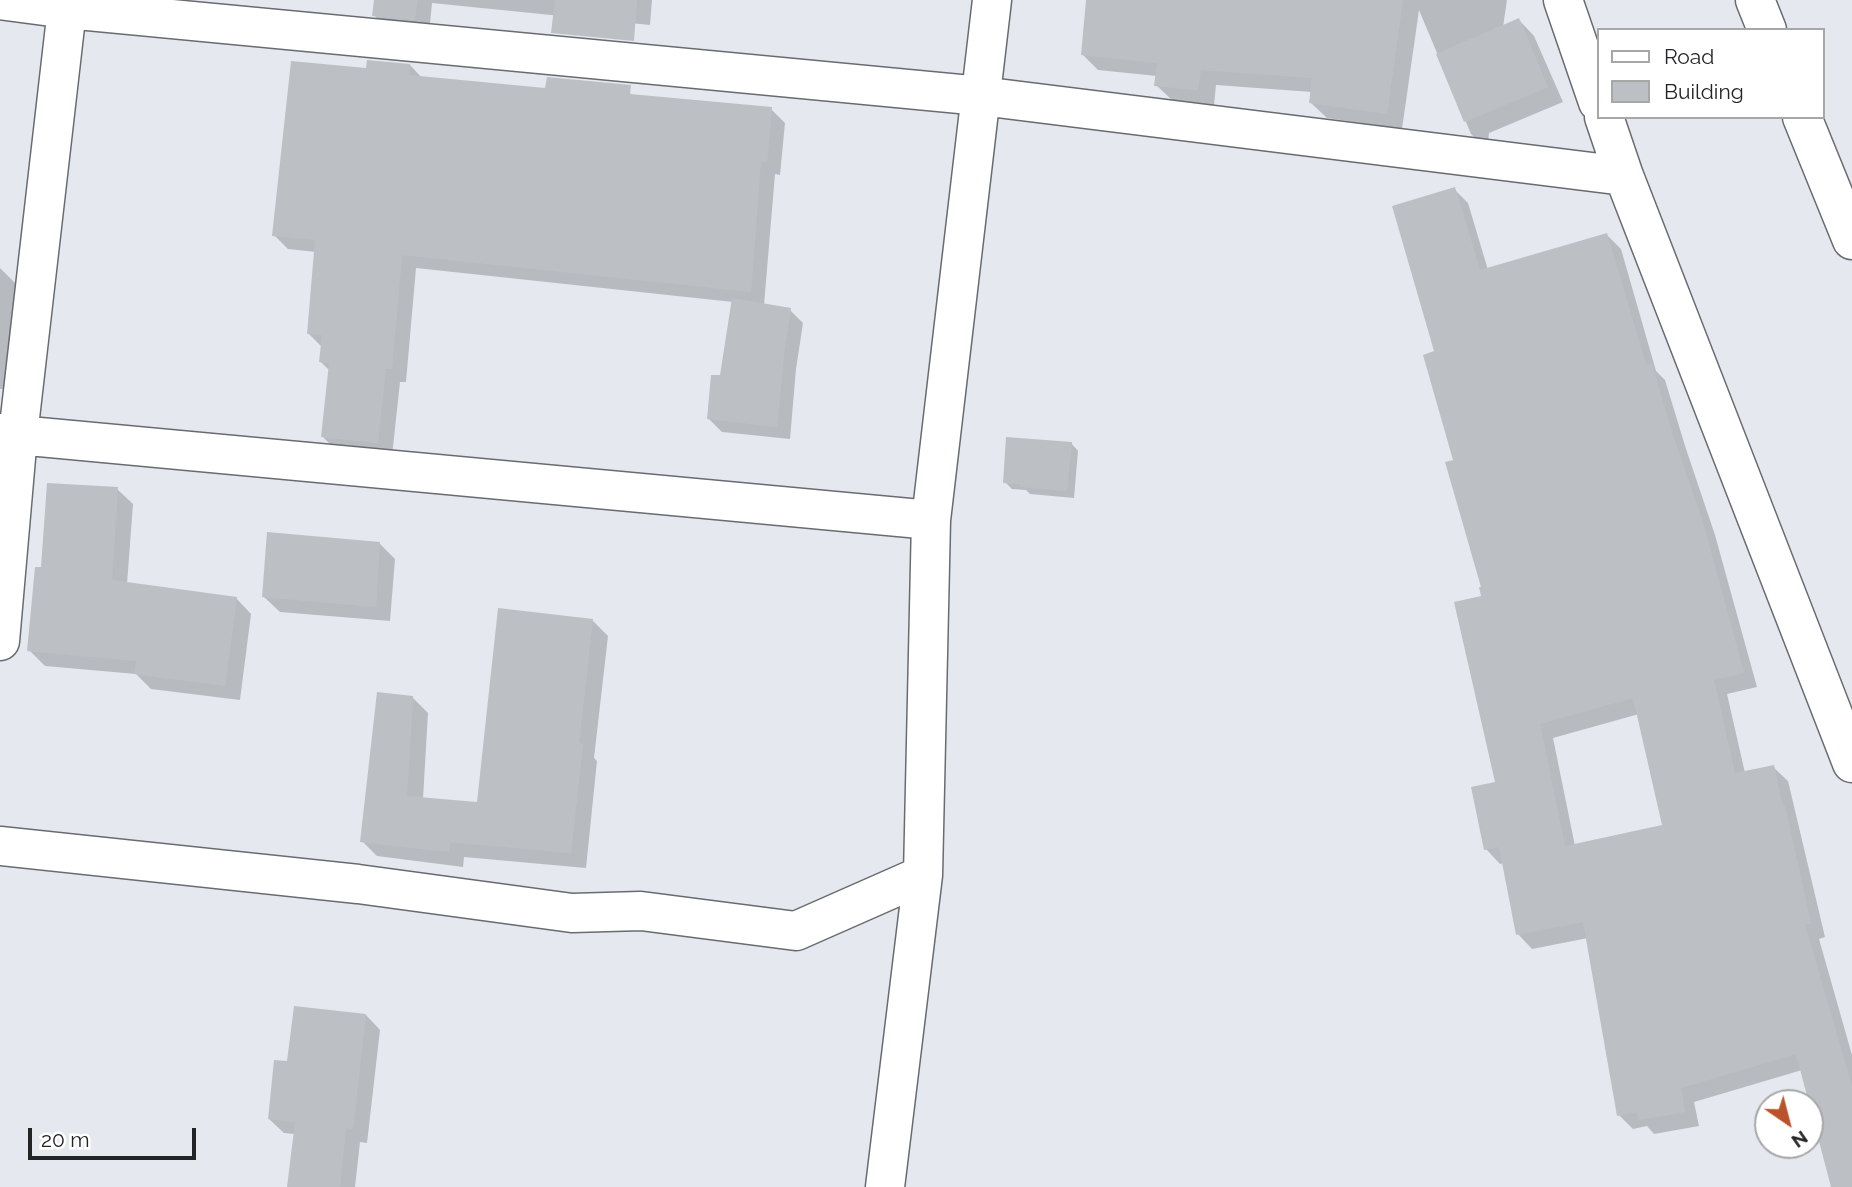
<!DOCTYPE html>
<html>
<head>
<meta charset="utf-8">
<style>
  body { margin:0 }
  #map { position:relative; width:1852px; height:1187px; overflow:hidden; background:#e5e9ef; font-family:Raleway,sans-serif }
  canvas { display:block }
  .legend { position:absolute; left:1597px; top:28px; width:228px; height:91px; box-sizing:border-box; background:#fff; border:2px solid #a7a7a8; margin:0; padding:9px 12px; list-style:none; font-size:21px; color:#232426 }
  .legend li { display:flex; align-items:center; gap:14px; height:35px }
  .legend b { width:35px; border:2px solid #a7a7a8 }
  .north { position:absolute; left:1754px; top:1089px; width:70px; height:70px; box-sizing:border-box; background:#fff; border:2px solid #a7a7a8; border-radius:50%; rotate:145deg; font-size:19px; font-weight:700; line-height:28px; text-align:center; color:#232426 }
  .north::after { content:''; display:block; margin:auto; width:24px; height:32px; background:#ba522b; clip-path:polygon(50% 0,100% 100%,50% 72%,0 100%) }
  .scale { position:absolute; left:28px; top:1128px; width:168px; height:32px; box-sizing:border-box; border:4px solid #232426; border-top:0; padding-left:9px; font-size:21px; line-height:24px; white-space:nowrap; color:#232426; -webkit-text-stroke:5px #fff; paint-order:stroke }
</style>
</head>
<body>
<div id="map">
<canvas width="1852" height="1187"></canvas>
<ul class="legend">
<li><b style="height:9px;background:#fff"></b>Road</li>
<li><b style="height:19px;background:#bcc0c5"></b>Building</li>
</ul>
<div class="north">N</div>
<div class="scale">20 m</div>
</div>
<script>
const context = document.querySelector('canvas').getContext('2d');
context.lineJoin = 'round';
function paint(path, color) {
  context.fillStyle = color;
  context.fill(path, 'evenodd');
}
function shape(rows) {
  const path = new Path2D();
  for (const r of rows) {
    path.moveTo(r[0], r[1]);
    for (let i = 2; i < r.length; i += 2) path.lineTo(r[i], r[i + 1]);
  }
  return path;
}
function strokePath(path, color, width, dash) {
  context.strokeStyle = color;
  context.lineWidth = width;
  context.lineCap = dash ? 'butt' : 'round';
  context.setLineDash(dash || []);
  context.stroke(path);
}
paint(shape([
  [375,0,652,0,650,25,432,3,429,34,388,30,374,15],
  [1088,0,1507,0,1503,27,1519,20,1534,36,1563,102,1489,133,1487,150,1471,134,1419,10,1402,129,1327,118,1311,103,1312,92,1216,85,1214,105,1172,100,1156,85,1157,76,1098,70,1082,54],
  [410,65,422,78,547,90,630,93,633,96,771,109,785,123,780,175,775,174,764,305,790,310,803,323,796,369,790,439,722,432,709,419,721,377,733,302,416,268,406,382,400,382,392,456,337,451,323,437,330,371,321,362,322,347,308,333,316,252,288,249,274,235,368,70],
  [1454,189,1468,203,1488,270,1607,235,1621,249,1656,371,1665,380,1686,449,1715,535,1757,687,1727,694,1745,773,1773,767,1788,781,1825,937,1819,939,1852,1055,1852,1139,1802,1070,1694,1102,1699,1126,1654,1134,1647,1126,1633,1129,1619,1115,1588,938,1532,949,1518,934,1504,863,1500,864,1486,849,1497,783,1484,588,1455,462,1436,353],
  [1639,714,1664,827,1575,846,1553,738],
  [0,268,16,284,5,389,0,389],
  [1071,443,1078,451,1074,498,1030,494,1026,490,1012,489,1005,482],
  [117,489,133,504,127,584,236,598,251,614,240,700,151,689,136,674,45,666,29,650,42,569],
  [380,544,395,559,390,621,280,612,264,597],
  [592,620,608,636,594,758,597,761,586,868,464,857,463,867,377,856,362,841,412,697,428,713,423,799,479,804],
  [366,1015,380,1030,367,1143,360,1142,355,1187,289,1187,295,1134,284,1133,269,1119,289,1063]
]), '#0003');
paint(shape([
  [374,0,417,0,415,20,372,16],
  [555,0,637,0,634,41,551,33],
  [1086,0,1403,0,1387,114,1309,103,1312,78,1201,70,1198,90,1154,86,1157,63,1081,55],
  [1519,18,1548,87,1464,122,1436,54],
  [367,60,410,64,409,75,545,88,547,77,631,85,630,94,772,107,767,162,761,161,751,292,402,255,392,369,386,369,378,443,321,437,329,363,319,362,322,335,307,334,315,240,272,236,291,61,366,68],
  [1455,187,1480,270,1607,233,1646,365,1652,364,1672,433,1702,519,1744,673,1714,680,1735,773,1774,765,1783,807,1785,806,1811,923,1805,925,1852,1086,1852,1187,1831,1187,1796,1054,1681,1088,1685,1112,1638,1120,1637,1112,1617,1116,1583,922,1516,935,1499,847,1484,850,1471,787,1495,782,1454,602,1481,596,1479,587,1481,587,1445,462,1453,460,1423,355,1434,351,1392,206],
  [1633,698,1662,825,1565,846,1540,724],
  [732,298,791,308,784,355,777,427,707,419,711,375,720,375],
  [1006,437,1072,442,1067,491,1020,487,1020,484,1003,483],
  [47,483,118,487,112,580,237,597,225,686,134,674,136,661,27,651,35,567,41,567],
  [267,532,380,542,376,607,262,597],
  [498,608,593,619,579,743,583,744,571,853,450,842,449,852,360,842,377,692,413,696,407,796,477,802],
  [294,1006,366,1014,353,1129,346,1128,340,1187,287,1187,295,1122,268,1119,274,1060,287,1061]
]), '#bcc0c5');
const street = shape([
  [0,0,67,9,981,96,1624,176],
  [1563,0,1598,102],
  [1755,0,1767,30],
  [67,9,18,435,931,520],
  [1604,117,1624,176,1852,763],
  [1802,117,1852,240],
  [0,433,18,435,0,641],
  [0,846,358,884,572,913,641,911,796,931,923,875],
  [885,1187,923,875,931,520,992,0]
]);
strokePath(street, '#686b70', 41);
strokePath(street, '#fff', 38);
</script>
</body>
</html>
